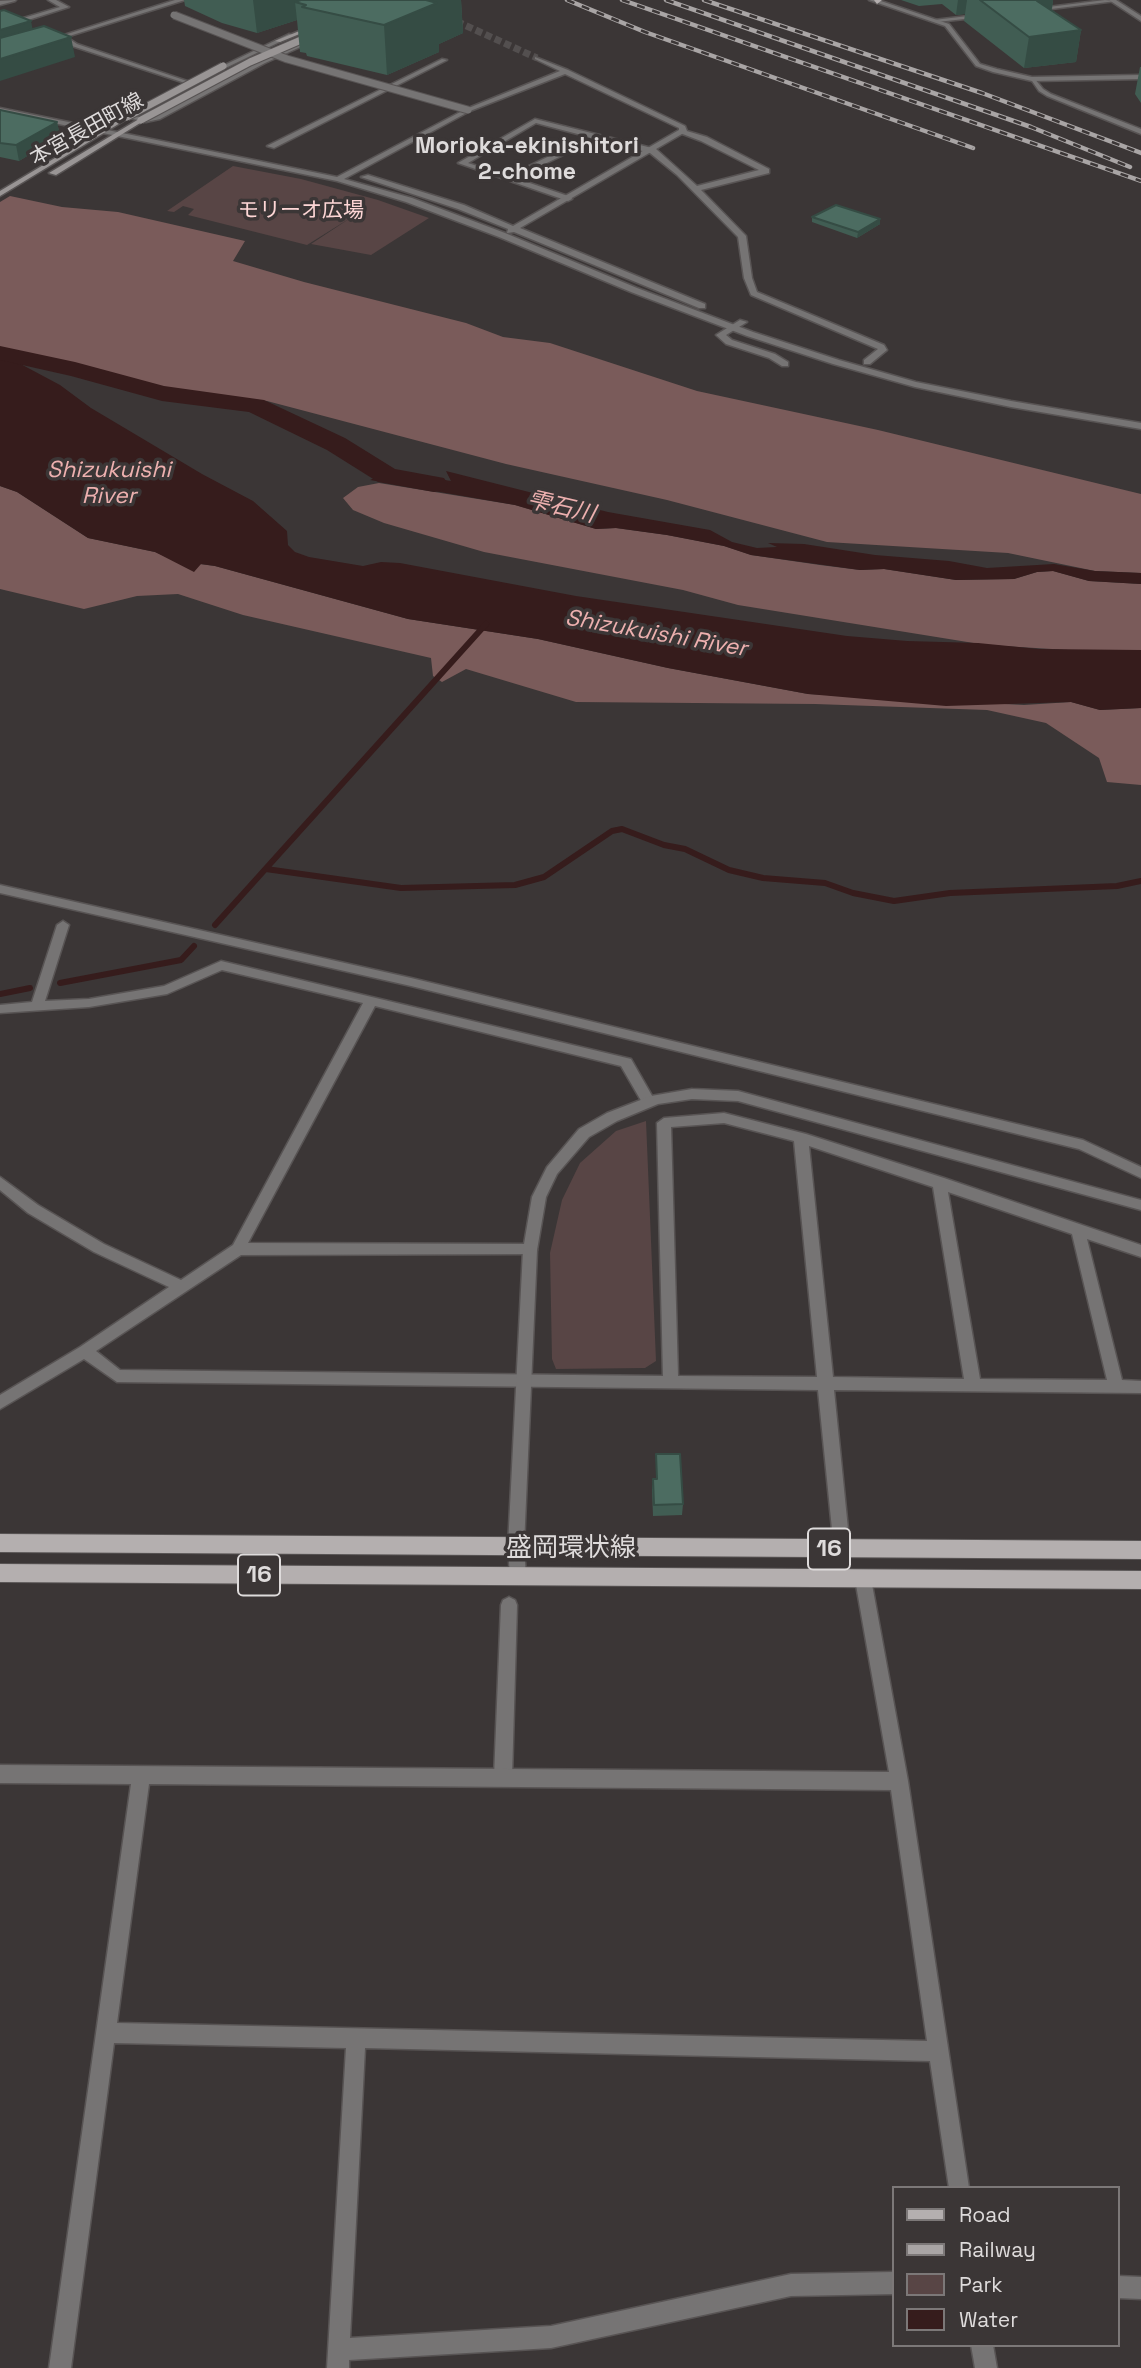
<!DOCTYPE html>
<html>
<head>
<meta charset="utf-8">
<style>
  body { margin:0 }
  #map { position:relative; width:1141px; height:2368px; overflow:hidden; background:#3b3636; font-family:"Space Grotesk",sans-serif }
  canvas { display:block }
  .legend { position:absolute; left:892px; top:2186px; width:228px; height:161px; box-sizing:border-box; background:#3b3636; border:2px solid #7c7878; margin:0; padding:9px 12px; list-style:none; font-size:21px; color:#dedbdb }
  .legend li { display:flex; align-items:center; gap:14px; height:35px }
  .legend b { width:35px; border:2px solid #7c7878 }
</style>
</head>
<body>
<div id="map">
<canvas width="1141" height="2368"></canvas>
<ul class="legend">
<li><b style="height:9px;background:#b4afaf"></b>Road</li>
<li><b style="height:9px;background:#a9a5a5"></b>Railway</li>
<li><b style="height:19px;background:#584545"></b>Park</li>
<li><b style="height:19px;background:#361c1c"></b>Water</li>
</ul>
</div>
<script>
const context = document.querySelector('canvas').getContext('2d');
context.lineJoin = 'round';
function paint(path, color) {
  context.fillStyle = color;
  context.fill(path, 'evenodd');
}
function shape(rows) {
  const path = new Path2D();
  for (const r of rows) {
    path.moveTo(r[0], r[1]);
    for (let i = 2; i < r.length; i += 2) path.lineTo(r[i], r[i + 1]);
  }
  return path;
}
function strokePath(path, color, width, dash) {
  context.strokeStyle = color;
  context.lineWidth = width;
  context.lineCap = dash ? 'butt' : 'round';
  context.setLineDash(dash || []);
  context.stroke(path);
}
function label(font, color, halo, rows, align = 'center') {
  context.font = font + ' "Space Grotesk","Noto Sans JP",sans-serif';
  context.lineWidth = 7;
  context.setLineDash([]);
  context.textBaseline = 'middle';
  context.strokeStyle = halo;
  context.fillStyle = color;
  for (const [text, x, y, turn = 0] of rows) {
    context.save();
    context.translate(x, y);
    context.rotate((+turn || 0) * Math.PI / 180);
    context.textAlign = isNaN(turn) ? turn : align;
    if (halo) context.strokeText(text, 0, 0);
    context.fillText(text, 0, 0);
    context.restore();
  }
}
paint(shape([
  [233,166,301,179,378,200,429,218,371,255,311,244,355,215,307,245,188,215,194,209,183,206,174,212,167,211],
  [646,1121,656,1361,645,1368,556,1369,552,1359,550,1253,562,1200,580,1163,616,1131]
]), '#584545');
paint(shape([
  [10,196,62,207,118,212,245,241,233,261,304,282,466,323,503,337,550,343,697,391,878,430,1141,494,1141,573,1095,571,1008,553,827,542,667,500,506,464,267,401,157,387,112,374,0,351,0,202],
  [379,483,515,505,596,529,616,528,667,535,724,546,751,555,820,565,860,570,884,569,956,580,1014,579,1037,572,1053,571,1089,581,1141,584,1141,650,1085,651,986,645,738,605,683,590,484,552,384,523,353,510,343,498,358,487],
  [0,486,17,492,88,538,155,552,176,561,215,566,408,619,538,639,668,668,808,694,1024,705,1071,702,1100,710,1141,708,1141,785,1107,782,1099,758,1046,723,987,710,815,704,576,702,466,669,442,682,433,676,431,658,243,615,178,594,137,596,84,609,0,589]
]), '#7a5b5a');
paint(shape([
  [0,353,60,385,91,408,202,474,253,501,287,531,288,545,295,552,309,557,363,566,381,562,400,563,576,596,847,636,907,641,978,643,1039,649,1141,650,1141,708,1100,710,1071,702,946,706,808,694,668,668,538,639,408,619,215,566,201,564,194,572,155,552,88,538,17,492,0,486],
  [390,471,451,481,446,471,608,512,710,530,732,542,757,548,777,547,768,543,804,544,875,555,949,561,987,568,1054,564,1095,571,1141,573,1141,584,1089,581,1053,571,1037,572,1014,579,956,580,884,569,860,570,751,555,724,546,667,535,616,528,596,529,515,505,370,480]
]), '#361c1c');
strokePath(shape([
  [266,869,401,888,515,885,544,877,612,831,622,829,664,845,685,849,729,870,763,878,825,883,853,893,894,901,950,893,1117,886,1141,881],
  [215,925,486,624],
  [60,983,181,960,194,946],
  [0,994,30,988]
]), '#361c1c', 6);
paint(shape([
  [0,346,75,362,164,386,264,400,345,438,395,469,444,478,448,484,444,490,434,492,378,482,327,450,249,412,162,401,71,376,0,360,0,346]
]), '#361c1c');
strokePath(shape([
  [447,17,537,58]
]), '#534f4f', 7, [7, 3.5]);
const pedestrian = shape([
  [442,59,447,60,274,148,267,146,442,59],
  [509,1597,515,1600,517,1605,512,1777,509,1783,503,1786,497,1783,494,1777,501,1605,503,1600,509,1597]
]);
const minor = shape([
  [16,0,15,1,0,5,0,1,16,0],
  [48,0,56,0,69,7,0,29,0,25,60,7,48,0],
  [1105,0,1116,1,1035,11,1032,9,1105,0],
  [985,14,983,17,937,22,934,20,985,14],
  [289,34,294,35,213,74,208,73,289,34],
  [313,38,318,39,265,63,160,119,146,122,125,117,128,115,146,118,156,116,261,61,313,38],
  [71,40,77,44,193,83,188,84,69,45,68,42,71,40],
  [1030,78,1034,78,1043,89,1051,94,1141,129,1141,134,1047,96,1039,91,1030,78],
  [535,119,656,149,697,186,759,170,701,141,680,133,680,129,707,137,769,169,769,173,701,190,746,236,752,278,757,292,884,345,887,350,870,364,864,364,864,360,878,349,751,295,744,278,738,237,677,175,650,153,597,139,515,178,571,197,572,199,568,201,458,163,535,119],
  [536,123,589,137,508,176,468,163,536,123],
  [740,320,747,322,726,335,732,340,775,354,788,362,788,366,782,366,769,358,726,344,716,335,740,320],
  [0,885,411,978,1083,1140,1141,1167,1141,1178,1079,1149,411,986,0,893,0,885],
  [63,921,69,925,45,1001,89,999,164,986,221,961,631,1059,655,1101,653,1104,643,1104,621,1066,375,1006,248,1243,530,1244,535,1246,537,1250,535,1254,241,1255,96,1351,120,1370,663,1376,657,1123,664,1118,724,1113,806,1134,944,1178,1141,1245,1141,1257,1087,1239,1122,1380,1141,1381,1141,1393,834,1390,850,1549,848,1554,842,1556,836,1554,834,1549,818,1390,117,1382,84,1359,0,1409,0,1395,80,1347,169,1287,94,1252,28,1213,0,1190,0,1177,38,1205,104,1244,181,1280,233,1245,363,1003,222,970,167,994,89,1007,0,1013,0,1005,32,1002,57,925,63,921],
  [724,1123,794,1141,817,1377,678,1376,671,1127,724,1123],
  [809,1146,933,1187,964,1379,833,1377,809,1146],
  [948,1192,1072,1234,1107,1380,980,1379,948,1192],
  [863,1572,869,1574,871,1579,908,1781,969,2188,949,2188,930,2061,365,2048,350,2338,551,2326,791,2274,894,2272,894,2294,791,2296,551,2348,349,2360,349,2368,327,2368,346,2048,114,2043,71,2368,49,2368,131,1784,0,1783,0,1765,889,1772,855,1579,857,1574,863,1572],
  [149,1784,891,1790,927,2041,117,2023,149,1784],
  [1118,2276,1141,2277,1141,2299,1118,2298,1118,2276],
  [971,2345,993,2345,997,2368,975,2368,971,2345]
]);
const tertiary = shape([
  [175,0,185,0,50,42,45,41,175,0],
  [869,0,878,0,949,24,980,64,997,69,1032,77,1141,75,1141,79,1032,81,993,72,976,66,945,26,869,0],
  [1109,0,1116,0,1141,16,1141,21,1109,0],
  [535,57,568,70,685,126,687,131,520,228,705,304,705,308,699,308,514,232,507,233,508,229,458,209,361,177,368,175,464,205,513,226,679,130,679,128,565,74,470,111,344,179,412,198,505,233,637,288,753,332,839,360,916,382,1011,401,1141,423,1141,429,1011,407,915,387,833,364,747,336,631,292,499,237,406,202,337,181,0,112,0,108,337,177,466,109,560,71,535,59,535,57],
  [692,1089,738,1091,1141,1200,1141,1210,738,1101,692,1099,658,1104,617,1121,589,1137,557,1174,546,1197,537,1250,524,1546,526,1577,524,1582,518,1584,512,1582,510,1577,508,1546,523,1250,532,1197,547,1167,579,1129,607,1113,651,1096,692,1089]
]);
const secondary = shape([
  [314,25,319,26,280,42,275,41,314,25],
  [125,116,130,117,0,196,0,191,125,116],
  [139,119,145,120,56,175,49,173,139,119]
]);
const primary = shape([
  [874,0,882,0,877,4,874,0],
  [0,1534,1141,1541,1141,1559,0,1552,0,1534],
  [0,1564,1141,1571,1141,1589,0,1582,0,1564]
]);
strokePath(pedestrian, '#585454', 3);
strokePath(minor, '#585454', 3);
strokePath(tertiary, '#585454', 3);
strokePath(secondary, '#585454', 3);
strokePath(primary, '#585454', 2);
paint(pedestrian, '#767474');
paint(minor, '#767474');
paint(tertiary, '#767474');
paint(secondary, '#999595');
paint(primary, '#b4afaf');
const rail = shape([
  [567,0,645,32,973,148],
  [622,0,1141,181],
  [666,0,1031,127,1130,167],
  [704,0,982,93,1141,153]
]);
strokePath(rail, '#a9a5a5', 4.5);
strokePath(rail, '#3b3636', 2.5, [8]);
const tertiaryBridge = shape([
  [174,15,287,59,468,110]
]);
const secondaryBridge = shape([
  [127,117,223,66],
  [141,120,250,62,315,34]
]);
strokePath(tertiaryBridge, '#585454', 9, []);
strokePath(secondaryBridge, '#585454', 9, []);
strokePath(tertiaryBridge, '#767474', 7);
strokePath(secondaryBridge, '#999595', 7);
paint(shape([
  [184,0,461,0,463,33,439,44,439,52,387,75,307,56,306,53,300,52,297,20,257,33,222,23,185,6],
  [901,0,1053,0,1052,10,1081,30,1076,62,1024,68,964,21,965,14,956,15,942,4,919,6],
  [1140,67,1141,67,1141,103,1135,94],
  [0,110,57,122,60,136,19,161,0,157],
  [812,217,880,224,857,238,812,222],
  [656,1454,683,1504,682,1515,653,1516,652,1490,653,1479,656,1479]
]), '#415d53');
paint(shape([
  [253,0,348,0,306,5,295,2,297,20,257,33],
  [424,0,461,0,463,33,439,44,439,52,387,75,384,25],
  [958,0,967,0,965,14,956,15],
  [1040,0,1053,0,1049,27,1037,1],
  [31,21,35,41,0,51,0,30],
  [1081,30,1076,62,1024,68,1029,37],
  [71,37,75,57,0,81,0,59],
  [57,122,60,136,19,161,16,145],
  [880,219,880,224,857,238,858,232]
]), '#354c44');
const building = shape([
  [301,0,426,0,437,3,384,25,302,7,306,5,295,2,301,0],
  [980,0,1040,0,1037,1,1081,30,1029,37,980,0],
  [4,10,31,21,0,30,0,11,4,10],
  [44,26,71,37,0,59,0,38,44,26],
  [0,110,57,122,16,145,0,143,0,110],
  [836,205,880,219,858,232,812,217,836,205],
  [656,1454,680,1454,683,1504,654,1505,653,1479,657,1479,656,1454]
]);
paint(building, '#4c6c61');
strokePath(building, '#354c44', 2);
label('21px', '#dedbdb', '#3b3636', [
  ["本宮長田町線",87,130,-29]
]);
label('21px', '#fdd6d5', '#3b3636', [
  ["モリーオ広場",301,211]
]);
label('bold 23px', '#dedbdb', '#3b3636', [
  ["Morioka-ekinishitori",527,147],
  ["2-chome",527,173]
]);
label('italic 23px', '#edb0af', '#3b3636', [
  ["Shizukuishi",109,471],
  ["River",109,497],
  ["雫石川",561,508,13],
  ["Shizukuishi River",656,634,10]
]);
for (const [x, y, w] of [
  [829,1549,42],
  [259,1575,42]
]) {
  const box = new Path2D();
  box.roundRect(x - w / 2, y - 20.5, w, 41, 5);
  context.fillStyle = '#3b3636';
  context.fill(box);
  strokePath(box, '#dedbdb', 2);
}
label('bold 24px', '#dedbdb', null, [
  ["16",829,1549],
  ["16",259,1575]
]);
label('26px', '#dedbdb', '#3b3636', [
  ["盛岡環状線",571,1549]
]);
</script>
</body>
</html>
